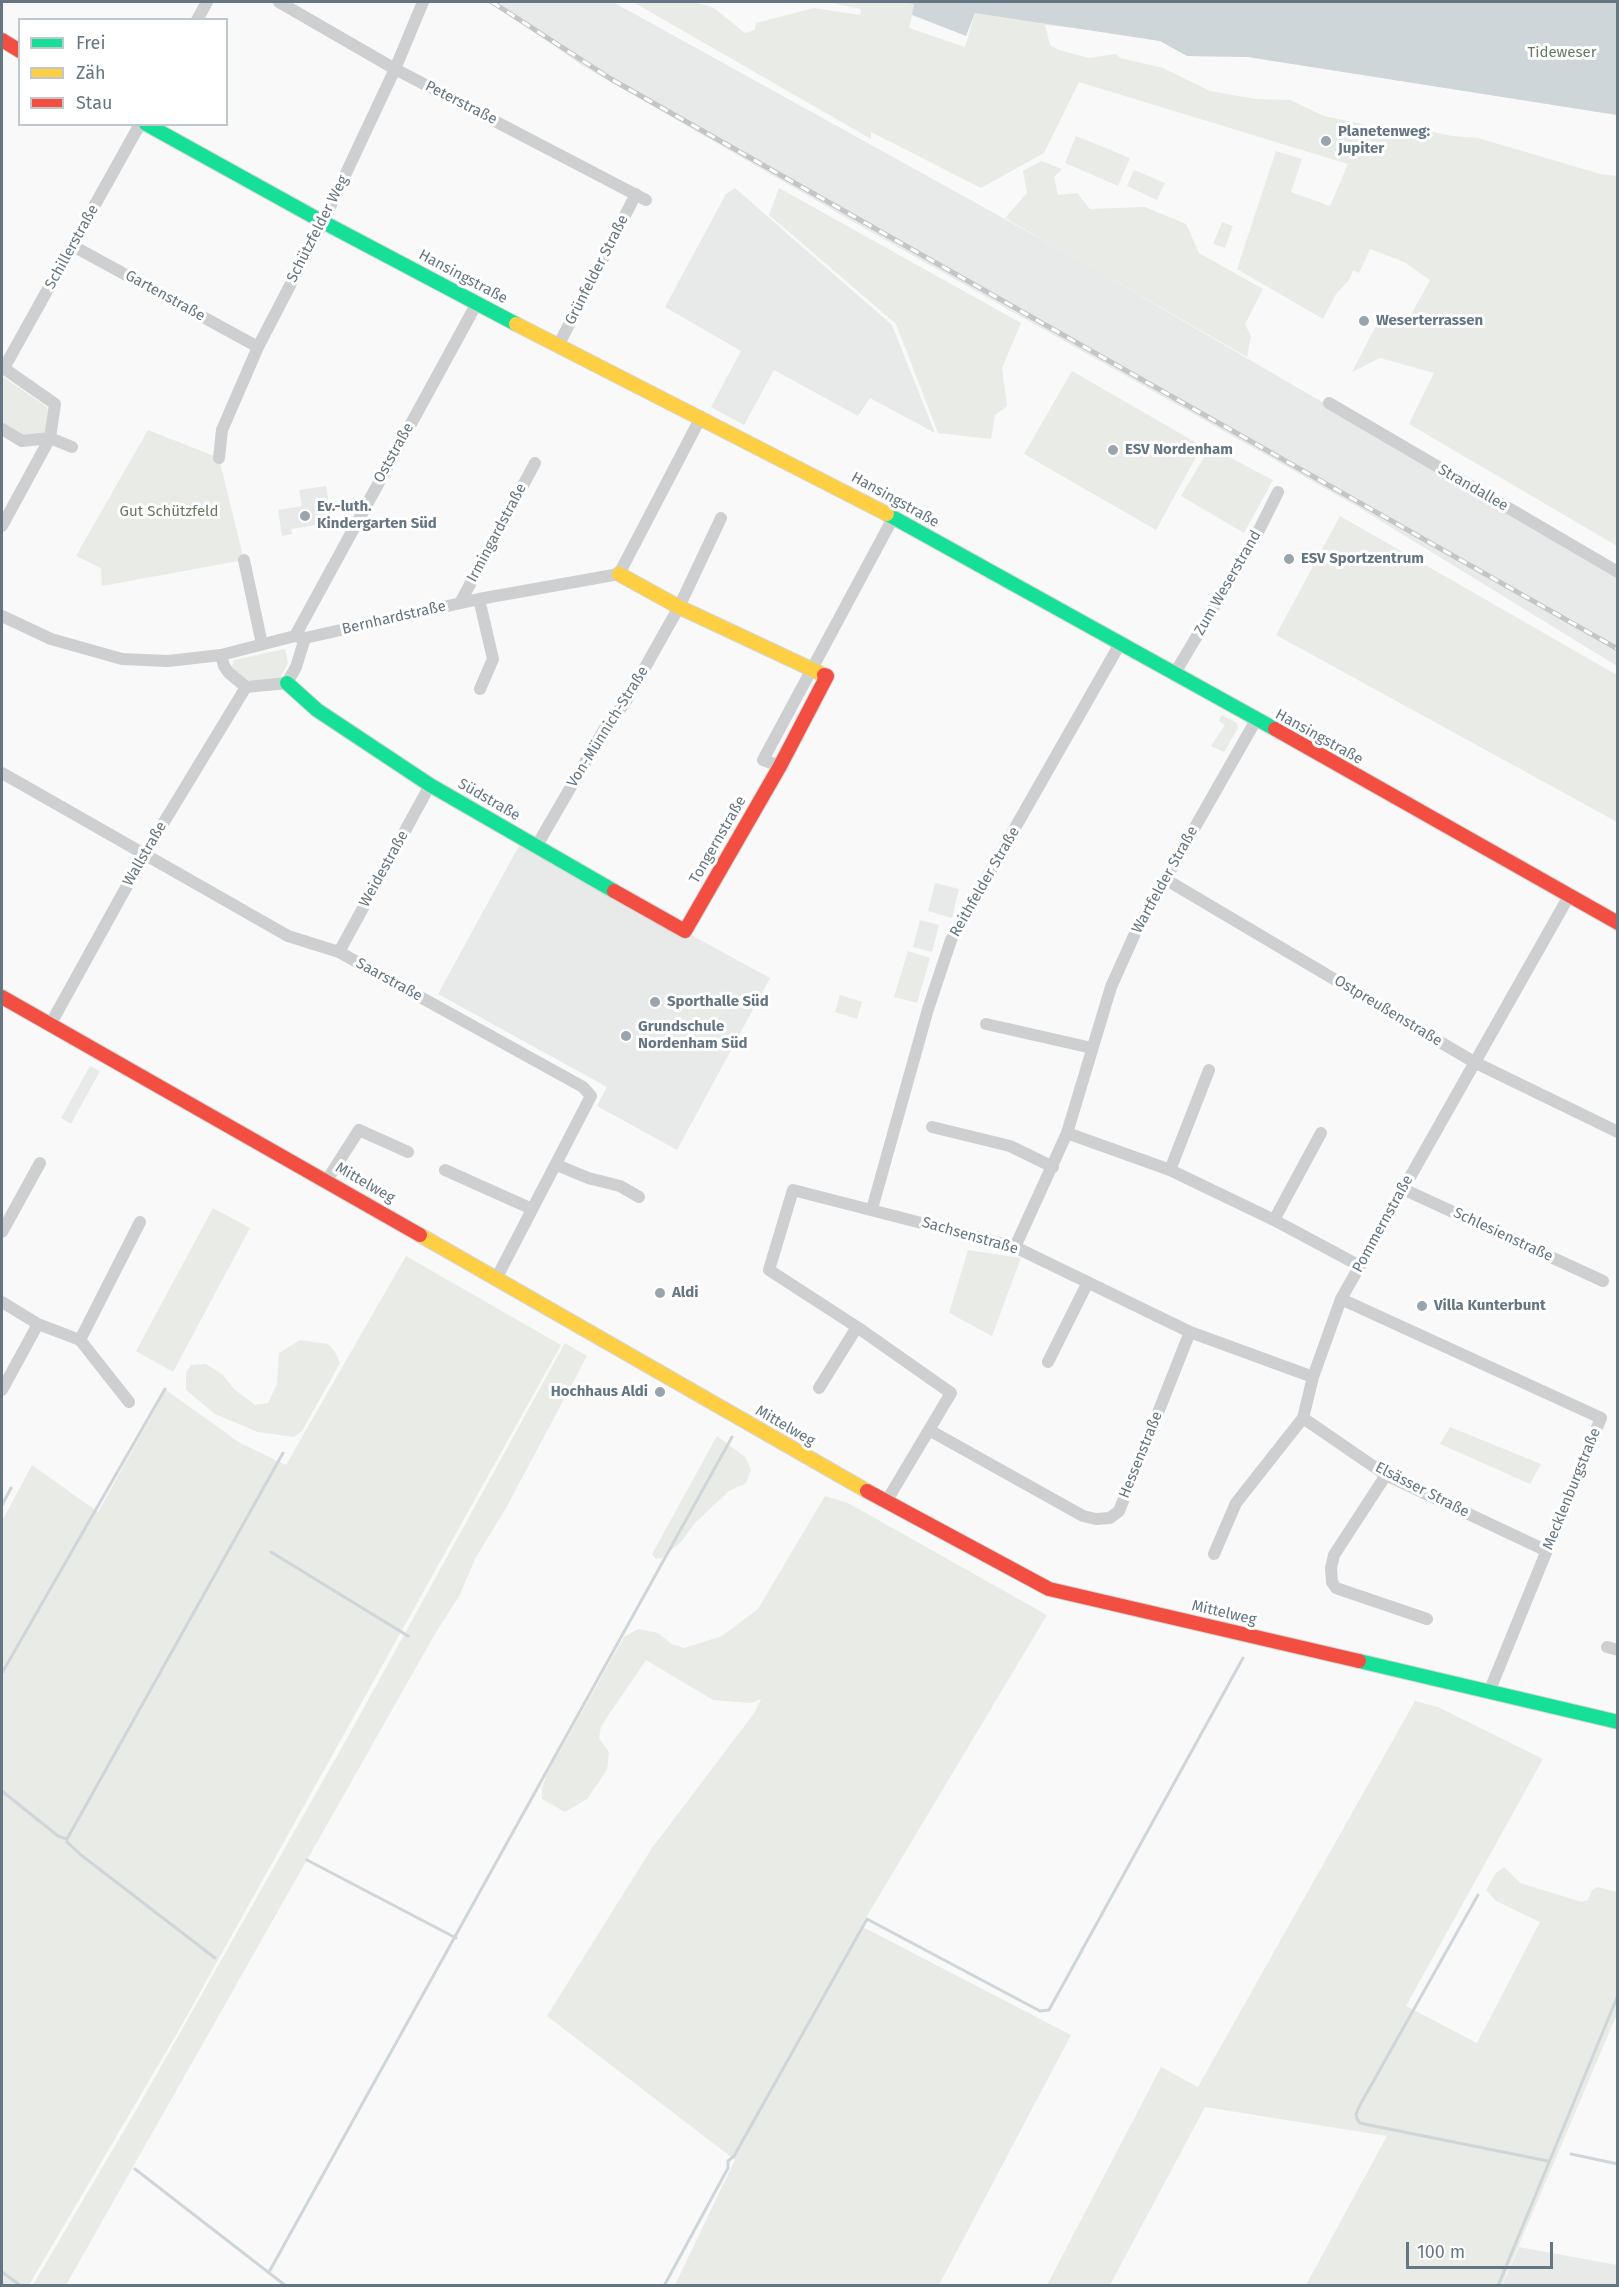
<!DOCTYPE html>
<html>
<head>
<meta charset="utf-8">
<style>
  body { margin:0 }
  #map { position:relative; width:1619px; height:2287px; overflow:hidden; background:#f9f9f9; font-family:"Fira Sans",sans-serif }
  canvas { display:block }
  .frame { position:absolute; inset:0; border:3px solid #657683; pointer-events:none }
  .legend { position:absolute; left:18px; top:18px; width:210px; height:108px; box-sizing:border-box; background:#fff; border:2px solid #c1c8cd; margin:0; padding:8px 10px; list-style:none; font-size:18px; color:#657683 }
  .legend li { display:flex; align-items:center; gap:12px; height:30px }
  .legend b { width:30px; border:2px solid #c1c8cd }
  .scale { position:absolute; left:1406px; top:2242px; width:147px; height:27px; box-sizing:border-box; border:3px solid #657683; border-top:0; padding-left:8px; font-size:18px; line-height:21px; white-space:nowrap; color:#657683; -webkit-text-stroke:4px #fff; paint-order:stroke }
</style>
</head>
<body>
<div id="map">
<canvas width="1619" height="2287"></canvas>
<div class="frame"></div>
<ul class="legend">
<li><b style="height:8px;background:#16e098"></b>Frei</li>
<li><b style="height:8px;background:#ffcf43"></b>Zäh</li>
<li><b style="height:8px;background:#f24e42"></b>Stau</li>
</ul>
<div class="scale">100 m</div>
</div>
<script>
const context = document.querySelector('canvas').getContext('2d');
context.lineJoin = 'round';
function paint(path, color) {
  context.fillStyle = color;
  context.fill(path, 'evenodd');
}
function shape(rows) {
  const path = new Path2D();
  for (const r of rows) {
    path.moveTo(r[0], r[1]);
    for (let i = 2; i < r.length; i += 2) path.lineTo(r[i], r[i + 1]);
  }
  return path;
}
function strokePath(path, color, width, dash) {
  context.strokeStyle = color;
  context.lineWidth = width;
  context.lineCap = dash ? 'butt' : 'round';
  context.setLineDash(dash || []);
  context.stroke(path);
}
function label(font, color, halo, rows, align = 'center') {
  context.font = font + ' "Fira Sans",sans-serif';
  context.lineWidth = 6;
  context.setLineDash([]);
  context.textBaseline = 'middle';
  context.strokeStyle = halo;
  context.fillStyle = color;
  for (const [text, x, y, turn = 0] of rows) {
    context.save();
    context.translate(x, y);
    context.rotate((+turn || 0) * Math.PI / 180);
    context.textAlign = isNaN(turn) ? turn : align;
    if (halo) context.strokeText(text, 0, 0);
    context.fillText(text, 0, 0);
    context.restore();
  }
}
paint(shape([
  [490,2,613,2,1070,255,1617,574,1617,666,1358,507,850,220,583,66],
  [735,188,892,325,935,433,870,398,858,416,774,370,744,425,711,407,741,351,665,307,726,194],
  [326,486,332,522,291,529,292,534,282,536,278,510,302,506,299,490],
  [521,842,770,978,677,1150,597,1106,607,1087,438,994],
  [935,883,959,889,952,918,928,911],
  [920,920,939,925,932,952,913,947],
  [90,1066,100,1071,71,1124,61,1118],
  [1519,2247,1617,2265,1617,2285,1502,2286]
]), '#e8e9e9');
paint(shape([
  [633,2,695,2,714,8,745,33,755,30,756,23,814,8,860,15,861,9,827,2,1617,2,1617,115,1248,57,1187,56,1160,41,1097,30,1045,25,1050,45,1059,50,1089,58,1116,54,1120,58,1163,68,1210,91,1255,99,1290,100,1324,116,1371,126,1410,127,1452,136,1478,138,1600,174,1617,176,1617,546,1409,424,1434,373,1380,358,1352,372,1383,312,1406,324,1430,280,1404,262,1370,249,1359,273,1353,270,1349,280,1336,294,1323,319,1237,269,1276,151,1302,159,1291,192,1330,206,1348,164,1079,82,1044,153,981,188,871,132,871,139],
  [915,4,975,13,965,47,909,28],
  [1076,136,1130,158,1118,186,1065,163],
  [1041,161,1062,169,1054,177,1058,195,1077,193,1090,209,1145,207,1186,224,1199,253,1263,289,1245,324,1251,336,1247,357,1005,218,1027,193,1023,171],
  [1134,170,1165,183,1157,200,1127,186],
  [779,188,1021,323,1002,368,1007,406,995,415,991,439,938,433,896,324,769,215],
  [1222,222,1233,226,1225,248,1213,244],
  [1072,371,1202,446,1156,530,1024,454],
  [2,376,47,407,50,422,44,437,22,439,2,428],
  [148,430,219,458,244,560,102,586,101,568,76,556],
  [1210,447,1273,480,1244,533,1181,496],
  [1340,516,1617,675,1617,822,1276,635],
  [285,649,288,663,280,678,245,681,232,667,234,660],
  [1222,715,1237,723,1238,728,1224,752,1211,746,1225,725,1219,721],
  [908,951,930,958,917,1003,894,997],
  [700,988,728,1003,697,1060,669,1044],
  [840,995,862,1002,857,1019,835,1012],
  [213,1208,250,1228,173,1372,136,1351],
  [968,1250,1021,1258,992,1336,949,1313],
  [406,1256,561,1345,180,2028,29,2285,2,2285,2,1521,32,1465,98,1512,166,1390,240,1443,286,1465],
  [300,1340,328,1344,335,1352,340,1363,302,1431,294,1437,258,1432,215,1414,186,1390,186,1373,191,1365,206,1364,223,1375,234,1389,255,1405,268,1403,277,1384,279,1353],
  [565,1343,587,1356,506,1508,476,1557,459,1596,435,1634,66,2285,33,2285,138,2107,345,1742],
  [1450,1427,1541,1464,1530,1484,1440,1444],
  [717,1436,745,1457,751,1470,746,1483,729,1491,695,1523,681,1542,662,1558,656,1559,652,1554],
  [825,1496,848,1503,1047,1615,861,1926,1071,2035,939,2285,675,2285,735,2160,547,2016,652,1848,755,1712,761,1699,751,1703,713,1700,646,1660,601,1726,599,1738,609,1752,607,1770,587,1799,565,1812,542,1799,542,1788,547,1774,624,1637,638,1629,658,1633,672,1644,684,1648,722,1636,758,1609],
  [1415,1701,1438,1707,1543,1759,1406,2006,1477,2043,1540,1922,1496,1901,1486,1890,1496,1873,1504,1867,1520,1883,1582,1902,1588,1900,1592,1890,1598,1887,1617,1892,1617,2014,1502,2285,1306,2285,1387,2136,1205,2107,1110,2285,1047,2285,1161,2067,1198,2087]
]), '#e8ebe6');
paint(shape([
  [902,2,1617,2,1617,115,1248,57,1187,56,1160,41,975,13,966,36,912,15,914,4]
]), '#ced6d9');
strokePath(shape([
  [2,1505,11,1488],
  [271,1552,408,1636],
  [2,1673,165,1389],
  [2,1791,58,1836,67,1839,67,1842,81,1855,215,1958],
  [67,1839,283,1453],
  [307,1860,456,1938],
  [1478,1895,1360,2105,1356,2114,1357,2119,1360,2123,1374,2126,1548,2161],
  [1571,2154,1618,2164],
  [135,2169,286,2286],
  [2,2272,21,2286],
  [269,2272,732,1437],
  [664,2286,728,2168,728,2161,734,2156,867,1919,1040,2011,1049,2010,1243,1658],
  [1498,2286,1618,1995]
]), '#ced6d9', 3);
const fast = shape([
  [146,124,323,222,516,324],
  [887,514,1275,729],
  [287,683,317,710,430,785,614,891],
  [1359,1661,1618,1722]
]);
const slow = shape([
  [516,324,887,514],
  [619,574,679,607,824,675],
  [420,1235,867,1491]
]);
const jam = shape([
  [2,40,20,51],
  [1275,729,1618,923],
  [614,891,685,931,780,766,827,676,824,675],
  [2,997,420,1235],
  [867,1491,1049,1589,1359,1661]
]);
strokePath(fast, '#d5d6d7', 16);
strokePath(slow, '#d5d6d7', 16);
strokePath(jam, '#d5d6d7', 16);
strokePath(shape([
  [279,2,395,69,646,200],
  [197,20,207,2],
  [73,246,258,347],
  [558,346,636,194],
  [2,367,55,404,50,438,22,441,2,429],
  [4,368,140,124],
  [1329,403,1618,572],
  [219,458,222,430,258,347,323,222,395,69,423,2],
  [2,526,50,438,72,447],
  [244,560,262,644],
  [479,599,493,659,480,689],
  [460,603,535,463],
  [2,616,51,639,122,659,168,661,221,655,295,636,305,638,479,599,619,574,701,417],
  [295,636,477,303],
  [221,655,224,666,229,673,246,687,287,683,296,667,305,638],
  [1175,673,1254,540,1278,492],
  [780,766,763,760,893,518],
  [2,773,288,936,339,952,583,1087,591,1096,496,1279],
  [536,847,605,728,625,703,679,607,721,518],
  [1165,879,1474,1062,1618,1132],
  [339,952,430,785],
  [986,1024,1092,1048],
  [50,1025,144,855,246,687],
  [932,1127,1010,1146,1053,1167],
  [1067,1133,1170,1170,1274,1220,1360,1266],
  [557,1165,588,1178,620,1186,639,1197],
  [445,1170,532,1209],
  [1170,1170,1209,1070],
  [327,1180,359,1130,408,1152],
  [1403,1189,1603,1281],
  [872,1209,928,1009,951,940,1121,642],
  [1274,1220,1321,1133],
  [2,1232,40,1163],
  [1015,1247,1067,1133,1111,987,1137,929,1256,720],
  [1341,1299,1601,1418,1489,1692],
  [2,1302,38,1324,80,1340,129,1402],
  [80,1340,140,1222],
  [1048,1362,1088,1282],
  [819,1388,857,1327],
  [2,1390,38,1324],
  [1303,1418,1386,1475,1547,1551],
  [929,1430,1083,1516,1096,1519,1110,1518,1119,1511,1190,1332],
  [1386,1475,1334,1555,1331,1568,1332,1582,1336,1588,1427,1619],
  [886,1502,951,1393,857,1327,769,1270,793,1190,1015,1247,1190,1332,1313,1377],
  [1214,1554,1236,1503,1303,1418,1313,1377,1341,1299,1569,896],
  [1607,1647,1618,1650]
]), '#cecfd0', 12);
strokePath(fast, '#16e098', 14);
strokePath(slow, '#ffcf43', 14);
strokePath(jam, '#f24e42', 14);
const rail = shape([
  [492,2,611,79,1618,649]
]);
strokePath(rail, '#c3c5c6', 5);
strokePath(rail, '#fff', 3, [9]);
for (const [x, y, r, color] of [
  [1326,141,6,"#99a4ac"],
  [1364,321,6,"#99a4ac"],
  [1113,450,6,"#99a4ac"],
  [305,516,6,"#99a4ac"],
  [1289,559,6,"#99a4ac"],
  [655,1002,6,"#99a4ac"],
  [626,1036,6,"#99a4ac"],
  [660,1293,6,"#99a4ac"],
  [1422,1306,6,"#99a4ac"],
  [660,1392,6,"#99a4ac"]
]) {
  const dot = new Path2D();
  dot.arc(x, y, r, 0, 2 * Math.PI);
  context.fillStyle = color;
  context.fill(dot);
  strokePath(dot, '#fff', 2);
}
label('15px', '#687a64', '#fff', [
  ["Tideweser",1562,53],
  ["Gut Schützfeld",169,512]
]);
label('15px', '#657683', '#fff', [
  ["Peterstraße",461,103,27],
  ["Schützfelder Weg",318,229,-63],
  ["Schillerstraße",72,247,-61],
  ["Grünfelder Straße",597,270,-63],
  ["Hansingstraße",463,277,28],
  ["Gartenstraße",165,296,29],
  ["Oststraße",394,453,-61],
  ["Strandallee",1473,488,30],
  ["Hansingstraße",895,500,29],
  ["Irmingardstraße",497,533,-62],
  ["Zum Weserstrand",1228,583,-60],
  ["Bernhardstraße",394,618,-13],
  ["Von-Münnich-Straße",608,727,-58],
  ["Hansingstraße",1319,737,29],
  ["Südstraße",489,800,30],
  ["Tongernstraße",718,840,-60],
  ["Wallstraße",145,854,-60],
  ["Weidestraße",384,869,-61],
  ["Wartfelder Straße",1165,880,-61],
  ["Reithfelder Straße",985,882,-60],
  ["Saarstraße",389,980,29],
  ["Ostpreußenstraße",1388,1011,31],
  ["Mittelweg",365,1183,30],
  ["Pommernstraße",1383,1224,-61],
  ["Schlesienstraße",1503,1235,25],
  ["Sachsenstraße",970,1236,16],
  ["Mittelweg",785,1426,30],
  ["Hessenstraße",1141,1455,-68],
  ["Mecklenburgstraße",1572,1489,-68],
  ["Elsässer Straße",1422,1490,27],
  ["Mittelweg",1224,1613,13]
]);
label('bold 15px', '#657683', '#fff', [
  ["Planetenweg:",1338,132],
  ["Jupiter",1338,149],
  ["Weserterrassen",1376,321],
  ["ESV Nordenham",1125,450],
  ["Ev.-luth.",317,507],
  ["Kindergarten Süd",317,524],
  ["ESV Sportzentrum",1301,559],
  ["Sporthalle Süd",667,1002],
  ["Grundschule",638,1027],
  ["Nordenham Süd",638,1044],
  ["Aldi",672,1293],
  ["Villa Kunterbunt",1434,1306],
  ["Hochhaus Aldi",648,1392,"right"]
], 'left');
</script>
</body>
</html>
